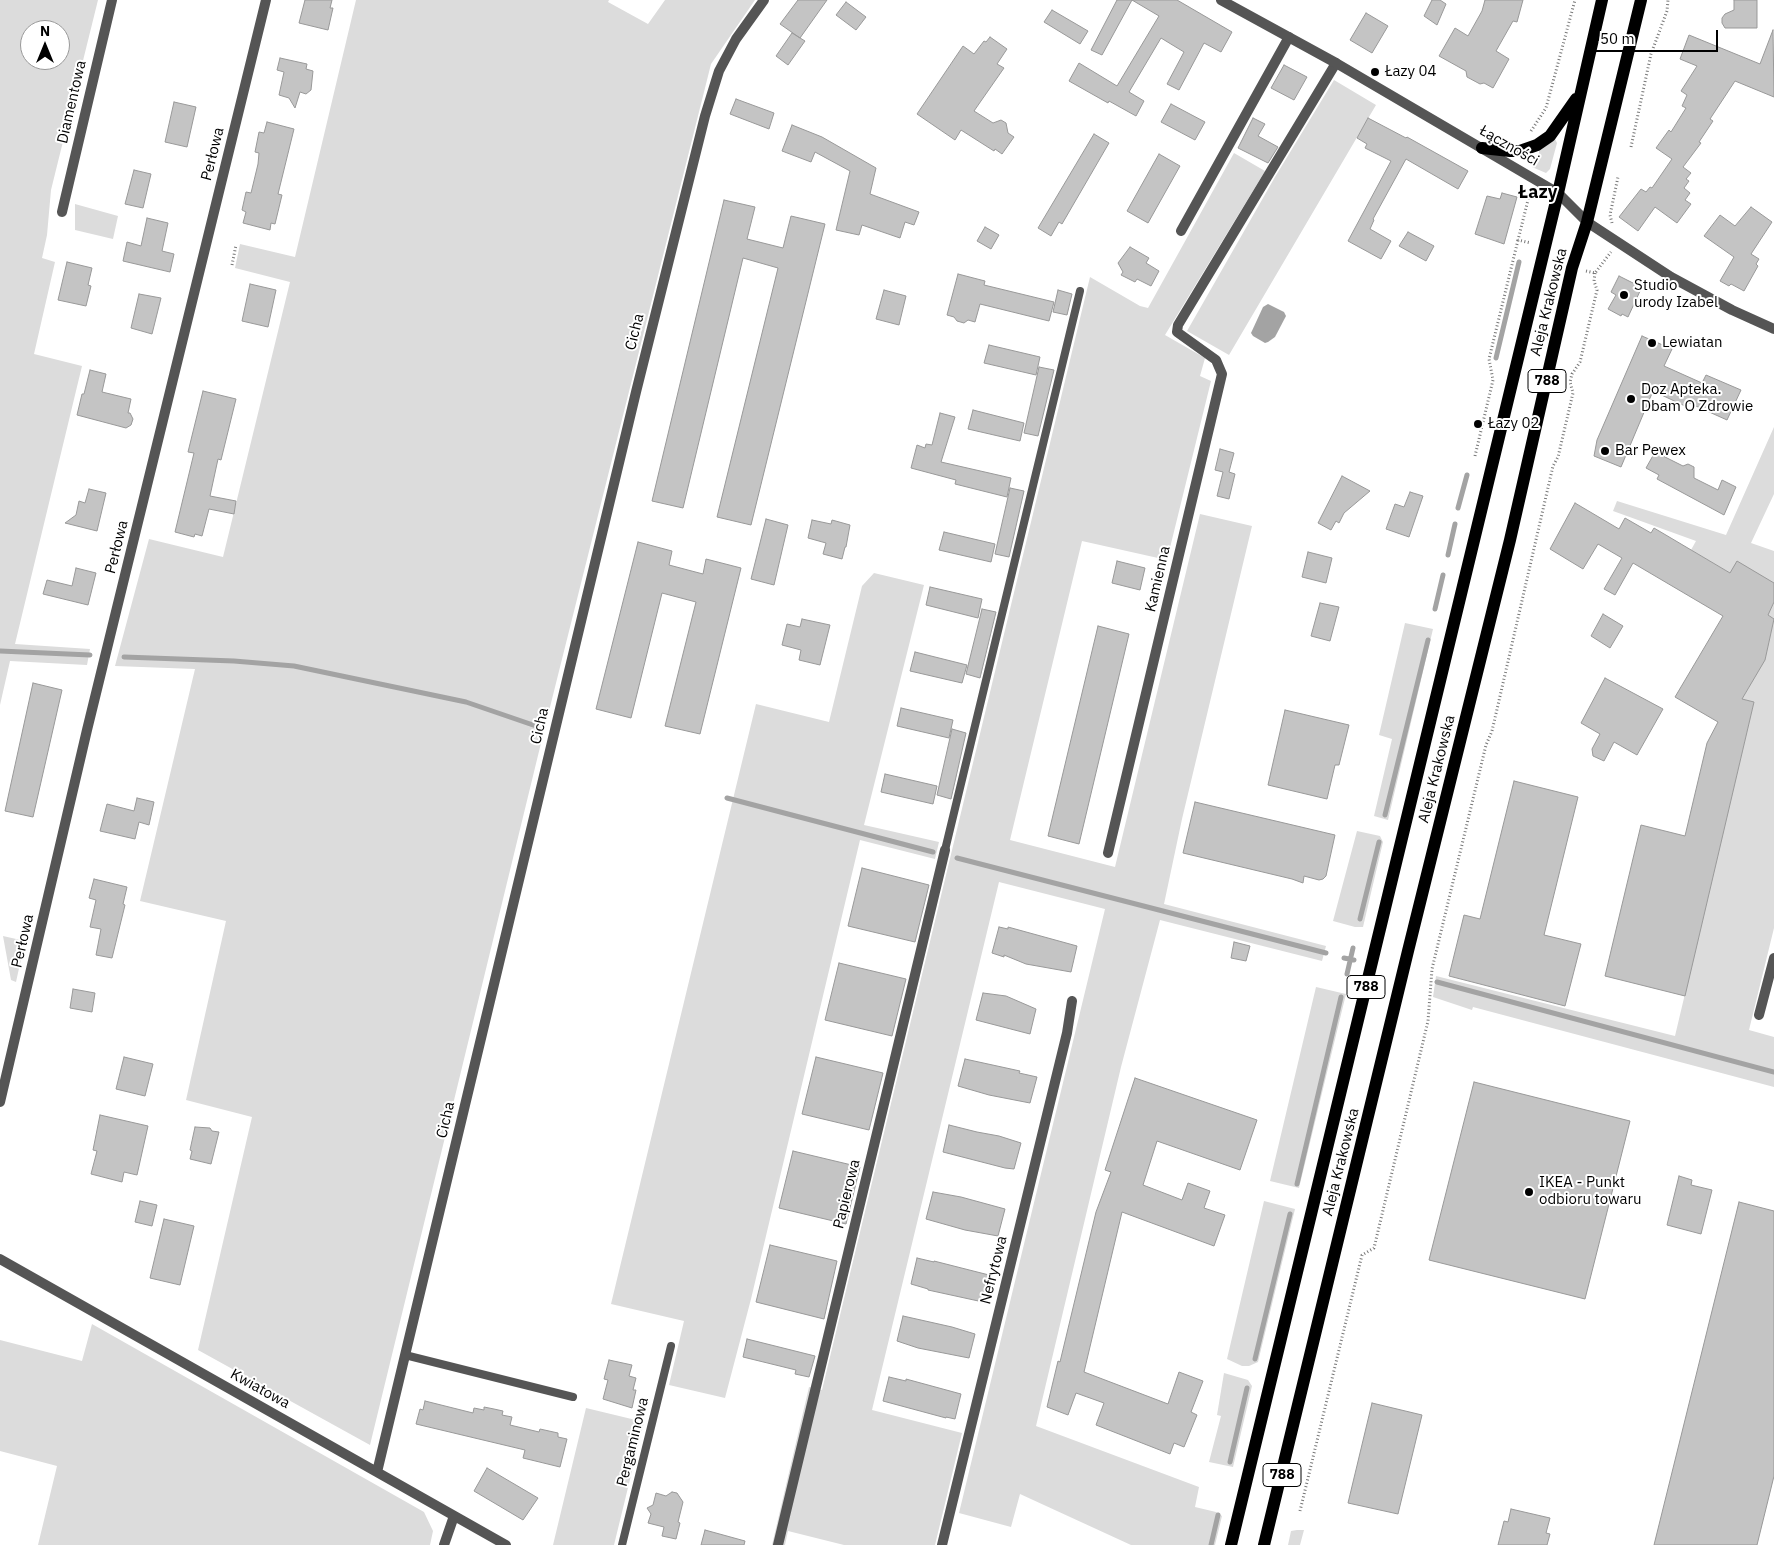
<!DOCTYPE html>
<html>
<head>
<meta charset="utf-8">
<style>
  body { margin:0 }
  #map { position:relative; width:1774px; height:1545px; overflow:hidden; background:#fff; font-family:"IBM Plex Sans",sans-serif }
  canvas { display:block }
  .north { position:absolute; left:20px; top:20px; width:50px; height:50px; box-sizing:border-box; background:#fff; border:1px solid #999; border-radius:50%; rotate:0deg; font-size:14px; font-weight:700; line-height:20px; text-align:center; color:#000 }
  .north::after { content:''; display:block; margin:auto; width:18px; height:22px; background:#000; clip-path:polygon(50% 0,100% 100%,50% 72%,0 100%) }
  .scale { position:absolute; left:1592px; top:30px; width:126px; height:22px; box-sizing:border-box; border:2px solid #000; border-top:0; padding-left:6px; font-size:15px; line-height:18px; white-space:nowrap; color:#000; -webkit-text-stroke:4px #fff; paint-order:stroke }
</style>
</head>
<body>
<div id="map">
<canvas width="1774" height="1545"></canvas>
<div class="north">N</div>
<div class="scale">50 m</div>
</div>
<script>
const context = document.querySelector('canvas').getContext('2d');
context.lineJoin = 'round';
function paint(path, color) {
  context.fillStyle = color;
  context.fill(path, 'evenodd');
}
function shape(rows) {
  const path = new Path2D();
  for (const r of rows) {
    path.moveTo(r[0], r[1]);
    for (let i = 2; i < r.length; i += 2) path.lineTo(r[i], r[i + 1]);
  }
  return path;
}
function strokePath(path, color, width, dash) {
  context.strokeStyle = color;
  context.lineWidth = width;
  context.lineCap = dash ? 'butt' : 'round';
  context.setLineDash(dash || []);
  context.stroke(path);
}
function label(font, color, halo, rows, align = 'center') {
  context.font = font + ' "IBM Plex Sans",sans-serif';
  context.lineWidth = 4;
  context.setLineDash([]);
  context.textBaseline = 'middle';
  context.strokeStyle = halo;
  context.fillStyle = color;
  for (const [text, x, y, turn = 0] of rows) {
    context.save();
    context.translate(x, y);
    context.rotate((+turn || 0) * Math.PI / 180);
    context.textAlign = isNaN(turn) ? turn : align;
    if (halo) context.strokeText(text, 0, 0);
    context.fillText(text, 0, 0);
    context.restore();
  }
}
paint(shape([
  [0,0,98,0,51,190,47,235,42,258,55,262,34,354,82,366,15,644,90,649,87,665,10,661,0,705],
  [30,30,60,30,60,60,30,60],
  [356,0,609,0,608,2,648,24,665,0,755,0,711,64,542,739,370,1445,198,1350,252,1117,186,1100,226,921,140,901,195,669,115,666,149,539,223,557,290,282,235,268,240,244,295,257],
  [1334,80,1376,105,1229,355,1187,331,1275,177],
  [1555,139,1557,143,1550,169,1546,173,1532,167,1539,158,1539,151],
  [1234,153,1265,171,1165,335,1205,358,1200,376,1211,381,1167,560,1082,541,1010,840,1115,867,1200,514,1252,526,1182,819,1164,904,1326,946,1322,961,1160,920,1121,1067,1036,1426,1199,1487,1195,1507,1216,1512,1222,1516,1215,1545,1131,1545,1020,1494,1011,1527,959,1513,1105,909,999,882,872,1410,962,1433,935,1545,844,1545,788,1531,785,1545,772,1545,809,1387,822,1390,1090,277,1140,306,1148,308],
  [75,204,118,216,113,239,75,230],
  [1774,427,1774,494,1751,543,1774,551,1774,583,1730,573,1691,550,1696,541,1613,511,1617,501,1726,535],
  [874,573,924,585,864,825,939,842,935,859,860,840,751,1299,725,1398,669,1385,684,1321,611,1304,756,704,829,722,862,586],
  [1774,602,1774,928,1749,1030,1774,1037,1774,1087,1473,1007,1472,1010,1433,997,1436,976,1675,1036,1754,702,1742,699,1765,659,1774,619,1768,615],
  [1405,623,1433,629,1388,820,1374,816,1392,739,1379,735],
  [1357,831,1380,836,1383,842,1363,927,1355,927,1333,921],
  [3,936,25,941,16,982,11,980],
  [1316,987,1346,994,1299,1188,1270,1181],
  [1264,1201,1295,1209,1258,1362,1249,1366,1242,1366,1227,1359],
  [92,1324,424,1512,433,1531,430,1545,38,1545,57,1466,0,1451,0,1340,82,1361],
  [1224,1373,1248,1380,1252,1386,1233,1467,1209,1462,1221,1416,1217,1415],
  [586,1408,644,1422,614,1545,553,1545],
  [1297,1530,1304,1530,1300,1545,1288,1545,1291,1531]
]), '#dcdcdc');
paint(shape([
  [1268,304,1284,312,1286,316,1275,337,1268,342,1265,343,1253,336,1251,333,1263,307]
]), '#a3a3a3');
strokePath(shape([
  [1496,358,1519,262],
  [1458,508,1467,475],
  [1448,555,1455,524],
  [1435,609,1443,575],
  [0,651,90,655],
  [124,657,234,661,294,666,466,702,536,726],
  [727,798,933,852],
  [1385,815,1428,640],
  [957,858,1326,953],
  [1360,919,1379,842],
  [1344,958,1354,960],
  [1347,974,1353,948],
  [1437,982,1774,1072],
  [1297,1184,1341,997],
  [1255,1359,1290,1214],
  [1230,1462,1247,1388],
  [1211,1545,1218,1515]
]), '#a3a3a3', 5);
const building = shape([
  [305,0,332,0,330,8,333,8,328,30,299,23,305,0],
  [798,0,827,0,800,38,780,24,798,0],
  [1117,0,1177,0,1232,32,1221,52,1204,43,1179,90,1167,84,1184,52,1161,38,1129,92,1144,101,1136,116,1109,101,1108,103,1069,81,1079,63,1117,86,1159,16,1132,0,1102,55,1091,50,1117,0],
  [1432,0,1440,0,1446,4,1437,25,1424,16,1432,0],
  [1485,0,1523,0,1517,22,1513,21,1496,51,1509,59,1493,88,1484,83,1480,84,1467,77,1466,71,1439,56,1455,28,1468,36,1482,11,1485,0],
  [1734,0,1757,0,1757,28,1725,28,1722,23,1722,18,1725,14,1734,10,1734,0],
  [846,2,866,17,856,30,836,15,846,2],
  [1052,10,1088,31,1080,44,1044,22,1052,10],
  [1366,13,1388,26,1372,53,1350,40,1366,13],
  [1773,30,1774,97,1735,81,1710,119,1713,121,1699,142,1701,143,1683,167,1691,173,1686,179,1689,181,1684,188,1690,193,1685,200,1691,204,1677,223,1655,207,1638,231,1619,217,1641,189,1646,192,1650,187,1652,188,1672,159,1656,148,1669,130,1671,132,1686,108,1682,106,1687,95,1681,91,1697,66,1680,59,1689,35,1760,64,1773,30],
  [792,33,805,41,788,65,776,56,792,33],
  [990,37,1007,49,997,64,1004,68,974,111,993,123,1001,120,1006,123,1008,133,1014,137,1002,154,995,149,994,151,961,130,955,140,917,114,963,46,974,54,984,41,986,42,990,37],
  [280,58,307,64,306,69,313,71,311,90,306,94,300,92,295,108,289,98,279,95,284,72,277,70,280,58],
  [1284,65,1307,77,1294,100,1271,88,1284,65],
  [736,99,774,113,769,129,730,114,736,99],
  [174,102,196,107,187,147,165,142,174,102],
  [1171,104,1205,122,1195,140,1161,122,1171,104],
  [1253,118,1265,124,1258,136,1278,147,1268,163,1238,148,1253,118],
  [1368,118,1406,138,1407,137,1468,171,1458,189,1406,159,1373,219,1374,220,1370,229,1391,241,1381,259,1348,241,1391,161,1365,148,1367,144,1357,138,1368,118],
  [267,122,294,129,278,194,282,195,275,224,271,223,270,230,243,223,246,212,242,210,246,192,251,193,258,164,259,153,255,152,259,132,264,133,267,122],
  [792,125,822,137,876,168,870,194,919,212,914,225,905,222,900,238,862,225,859,235,836,230,850,171,815,152,811,162,782,151,792,125],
  [1094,134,1109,143,1062,224,1059,222,1051,236,1038,228,1094,134],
  [1159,154,1180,166,1148,223,1127,211,1159,154],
  [134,170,151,174,143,208,125,204,134,170],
  [1502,193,1517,197,1504,244,1475,234,1487,196,1500,199,1502,193],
  [724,200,755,207,747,239,783,248,791,216,825,224,751,525,717,517,778,268,743,258,683,508,652,501,724,200],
  [1751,207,1772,222,1751,254,1759,259,1756,264,1758,266,1744,291,1731,284,1729,286,1720,281,1734,257,1704,236,1720,215,1735,226,1751,207],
  [147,218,168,223,162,251,174,254,170,272,123,261,127,242,141,246,147,218],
  [985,227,999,235,991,249,977,241,985,227],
  [1408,232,1434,246,1426,261,1399,246,1408,232],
  [1130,247,1149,258,1146,263,1159,271,1151,286,1137,279,1135,282,1121,275,1123,272,1118,263,1130,247],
  [67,262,92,268,88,285,91,286,86,306,58,300,67,262],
  [958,274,985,281,984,285,1054,302,1049,321,980,304,975,322,968,320,964,323,957,321,954,317,947,315,958,274],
  [1619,276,1635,284,1641,289,1628,317,1622,314,1621,316,1608,309,1616,295,1611,292,1619,276],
  [250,284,276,290,268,327,242,321,250,284],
  [884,290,906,296,899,325,876,319,884,290],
  [1058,290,1072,294,1067,315,1053,312,1058,290],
  [139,294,161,298,152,334,131,328,139,294],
  [1642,336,1672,349,1664,366,1702,383,1706,375,1741,390,1727,420,1687,402,1685,406,1653,391,1621,467,1594,456,1597,440,1642,336],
  [989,345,1040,357,1036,375,984,363,989,345],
  [1039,367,1054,370,1038,436,1024,433,1039,367],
  [90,370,106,374,102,392,131,399,128,413,130,413,133,419,131,425,126,428,77,415,82,394,84,394,90,370],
  [203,391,236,399,221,460,218,459,210,496,236,501,234,514,209,509,202,536,195,534,194,537,175,532,194,453,188,452,203,391],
  [973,410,1024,423,1020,441,968,429,973,410],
  [940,413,955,417,941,462,1011,478,1007,497,955,484,956,480,911,468,917,445,925,448,926,444,932,445,940,413],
  [1220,449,1234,453,1229,472,1235,474,1229,499,1217,496,1223,472,1215,470,1220,449],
  [1655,452,1683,466,1688,464,1694,467,1694,478,1718,490,1722,480,1736,487,1724,515,1657,479,1659,475,1646,468,1655,452],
  [1342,476,1370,491,1344,513,1339,523,1336,521,1331,530,1318,523,1342,476],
  [1010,488,1024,491,1009,557,995,554,1010,488],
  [89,489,106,493,97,531,65,523,76,515,79,501,85,503,89,489],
  [1410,492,1423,496,1409,537,1386,529,1395,504,1404,507,1410,492],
  [1575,503,1619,529,1625,518,1651,533,1654,528,1730,573,1737,561,1774,583,1774,602,1768,615,1774,619,1765,660,1742,699,1754,702,1685,996,1605,976,1641,825,1685,836,1707,743,1718,722,1675,697,1723,616,1633,563,1615,595,1604,589,1622,558,1598,544,1583,569,1550,549,1575,503],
  [766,519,788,525,774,585,751,579,766,519],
  [812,520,831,524,832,520,850,525,846,547,845,547,842,559,823,554,826,543,808,538,812,520],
  [944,532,995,544,991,562,939,550,944,532],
  [638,542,672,551,669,565,703,574,706,559,741,568,700,734,665,726,696,602,662,593,631,718,596,709,638,542],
  [1308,552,1332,558,1326,583,1302,577,1308,552],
  [1117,561,1145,568,1140,590,1112,583,1117,561],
  [76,568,96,573,88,605,43,594,47,580,72,586,76,568],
  [930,587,982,599,978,618,926,605,930,587],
  [1320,603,1339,607,1330,641,1311,636,1320,603],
  [982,609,996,612,980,678,966,674,982,609],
  [1603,614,1623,626,1610,648,1591,636,1603,614],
  [802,619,830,625,820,665,799,660,801,650,782,645,787,624,800,627,802,619],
  [1098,626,1129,634,1079,844,1048,836,1098,626],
  [915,652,967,665,962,683,910,671,915,652],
  [1605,678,1663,709,1637,755,1614,742,1604,761,1593,756,1592,749,1600,734,1581,723,1605,678],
  [33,683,62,690,33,817,5,811,33,683],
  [901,708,953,720,949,738,897,726,901,708],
  [1285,710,1349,725,1339,765,1335,765,1327,799,1268,785,1285,710],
  [952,729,966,733,951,799,937,795,952,729],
  [885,774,937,786,933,804,881,792,885,774],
  [1514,781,1578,797,1544,935,1581,944,1565,1006,1449,976,1464,915,1480,919,1514,781],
  [137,798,154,802,149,825,139,822,135,839,100,831,107,804,134,811,137,798],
  [1195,802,1335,835,1326,876,1323,879,1319,880,1304,876,1303,883,1292,879,1183,853,1195,802],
  [862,868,929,885,915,942,848,926,862,868],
  [94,879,127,887,123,904,125,905,112,958,96,955,101,929,90,927,96,900,89,898,94,879],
  [999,927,1008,929,1008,927,1077,946,1071,972,1026,964,1004,955,1004,957,992,953,999,927],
  [1234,942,1250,946,1246,961,1231,958,1234,942],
  [839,963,906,979,892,1036,825,1020,839,963],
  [73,989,95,993,92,1012,70,1008,73,989],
  [983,993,1006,996,1036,1009,1030,1034,976,1020,983,993],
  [124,1057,153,1064,145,1096,116,1089,124,1057],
  [816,1057,883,1073,869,1130,802,1114,816,1057],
  [965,1059,1020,1071,1019,1073,1037,1077,1030,1103,989,1095,958,1086,965,1059],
  [1135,1078,1257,1120,1240,1170,1157,1141,1143,1185,1182,1200,1188,1183,1210,1191,1204,1208,1225,1215,1214,1246,1122,1212,1084,1372,1168,1404,1179,1372,1203,1381,1191,1412,1197,1415,1184,1447,1174,1443,1170,1454,1096,1425,1104,1403,1076,1393,1068,1415,1047,1407,1058,1361,1060,1362,1096,1212,1111,1172,1105,1170,1135,1078],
  [1474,1082,1630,1121,1585,1299,1429,1260,1474,1082],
  [100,1115,148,1126,137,1175,124,1172,122,1182,91,1174,97,1151,93,1150,100,1115],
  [949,1125,977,1132,999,1136,1021,1143,1014,1169,1005,1168,943,1152,949,1125],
  [195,1127,210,1128,212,1131,219,1132,211,1164,190,1159,192,1151,190,1150,195,1127],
  [793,1151,860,1167,846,1224,779,1208,793,1151],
  [1679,1176,1692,1180,1691,1185,1712,1190,1701,1234,1667,1225,1679,1176],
  [933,1192,961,1197,1005,1209,998,1236,965,1230,926,1219,933,1192],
  [140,1201,157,1205,152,1226,135,1222,140,1201],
  [1739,1202,1774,1211,1774,1476,1757,1545,1654,1545,1739,1202],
  [164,1219,194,1226,180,1285,150,1278,164,1219],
  [770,1245,837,1261,824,1319,756,1302,770,1245],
  [917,1258,934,1262,934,1261,989,1275,983,1302,928,1290,928,1289,911,1284,917,1258],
  [903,1316,952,1327,975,1334,969,1358,918,1348,897,1341,903,1316],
  [747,1339,815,1356,809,1377,795,1374,796,1370,743,1357,747,1339],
  [609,1360,632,1365,629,1376,636,1378,633,1390,636,1390,632,1408,603,1399,608,1380,604,1379,609,1360],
  [889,1377,906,1381,906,1379,961,1394,955,1419,946,1417,946,1418,883,1401,889,1377],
  [425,1401,473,1413,474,1408,484,1410,484,1407,494,1409,503,1411,502,1415,512,1417,510,1425,539,1432,540,1429,558,1433,558,1437,567,1439,560,1467,523,1458,525,1450,416,1424,420,1409,423,1410,425,1401],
  [1372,1403,1422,1415,1398,1514,1348,1503,1372,1403],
  [487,1468,538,1498,523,1520,474,1491,487,1468],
  [672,1492,677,1493,683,1502,678,1522,680,1523,676,1539,662,1536,664,1527,648,1523,651,1514,647,1508,653,1505,656,1493,666,1496,672,1492],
  [1511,1509,1550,1518,1546,1533,1550,1534,1547,1545,1498,1545,1504,1521,1508,1522,1511,1509],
  [705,1530,745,1541,744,1545,701,1545,705,1530]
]);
paint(building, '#c4c4c4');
strokePath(building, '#999', 1);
strokePath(shape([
  [1531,131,1546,108,1575,0],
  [1631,147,1651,54,1667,11,1668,0],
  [1530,192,1518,240,1531,243],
  [1612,223,1610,215,1618,177],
  [232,265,236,245],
  [1586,271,1595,273,1611,252],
  [1475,456,1493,380,1489,359,1518,240],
  [1300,1511,1362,1255,1374,1248,1428,1021,1432,969,1486,745,1492,731,1553,466,1558,457,1573,393,1570,382,1572,374,1580,362,1597,290,1594,281,1595,273]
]), '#777', 3, [1, 2.5]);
strokePath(shape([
  [945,850,1080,291],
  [405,1355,573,1397],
  [622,1545,671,1346]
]), '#555', 8);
strokePath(shape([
  [62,212,112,0],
  [1181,231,1289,37],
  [1108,853,1222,374,1216,360,1177,332,1178,325,1336,63],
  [1759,1015,1774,958],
  [0,1102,87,730,266,0],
  [0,1259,506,1545],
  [377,1472,636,392,705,116,719,71,736,39,764,0],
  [444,1545,454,1516],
  [778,1545,945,850],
  [942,1545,1067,1033,1072,1001]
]), '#555', 10);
strokePath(shape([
  [1221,0,1336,63,1558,193,1587,222,1671,277,1732,310,1774,329]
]), '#555', 10);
strokePath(shape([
  [1482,148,1510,151,1520,151,1537,145,1550,136,1576,99],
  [1231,1545,1558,193,1602,0],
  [1264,1545,1408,951,1510,540,1572,268,1587,222,1641,0]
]), '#000', 12);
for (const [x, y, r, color] of [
  [1375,72,5,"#000"],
  [1624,295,5,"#000"],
  [1652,343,5,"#000"],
  [1631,399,5,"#000"],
  [1478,424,5,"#000"],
  [1605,451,5,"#000"],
  [1529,1192,5,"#000"]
]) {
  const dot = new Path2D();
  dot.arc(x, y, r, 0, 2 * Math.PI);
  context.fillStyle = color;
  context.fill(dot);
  strokePath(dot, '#fff', 2);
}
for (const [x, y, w] of [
  [1547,381,38],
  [1366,987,38],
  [1282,1475,38]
]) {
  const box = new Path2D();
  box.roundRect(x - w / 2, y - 11.5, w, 23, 4);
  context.fillStyle = '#fff';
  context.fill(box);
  strokePath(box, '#000', 1);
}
label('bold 14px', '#000', null, [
  ["788",1547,381],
  ["788",1366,987],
  ["788",1282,1475]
]);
label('15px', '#000', '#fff', [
  ["Łazy 04",1385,72],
  ["Studio",1634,286],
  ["urody Izabel",1634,303],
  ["Lewiatan",1662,343],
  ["Doz Apteka.",1641,390],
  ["Dbam O Zdrowie",1641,407],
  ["Łazy 02",1488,424],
  ["Bar Pewex",1615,451],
  ["IKEA - Punkt",1539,1183],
  ["odbioru towaru",1539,1200]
], 'left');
label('15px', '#000', '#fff', [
  ["Diamentowa",72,102,-77],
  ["Łączności",1509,146,30],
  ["Perłowa",213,154,-76],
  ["Aleja Krakowska",1549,302,-76],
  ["Cicha",635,332,-76],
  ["Perłowa",117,547,-76],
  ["Kamienna",1158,579,-77],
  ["Cicha",540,726,-77],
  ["Aleja Krakowska",1437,769,-76],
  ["Perłowa",23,941,-77],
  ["Cicha",446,1120,-77],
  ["Aleja Krakowska",1341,1162,-76],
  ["Papierowa",847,1194,-76],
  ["Nefrytowa",994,1270,-76],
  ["Kwiatowa",260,1389,29],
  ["Pergaminowa",633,1442,-76]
]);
label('bold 18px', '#000', '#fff', [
  ["Łazy",1538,193]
]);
</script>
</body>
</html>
